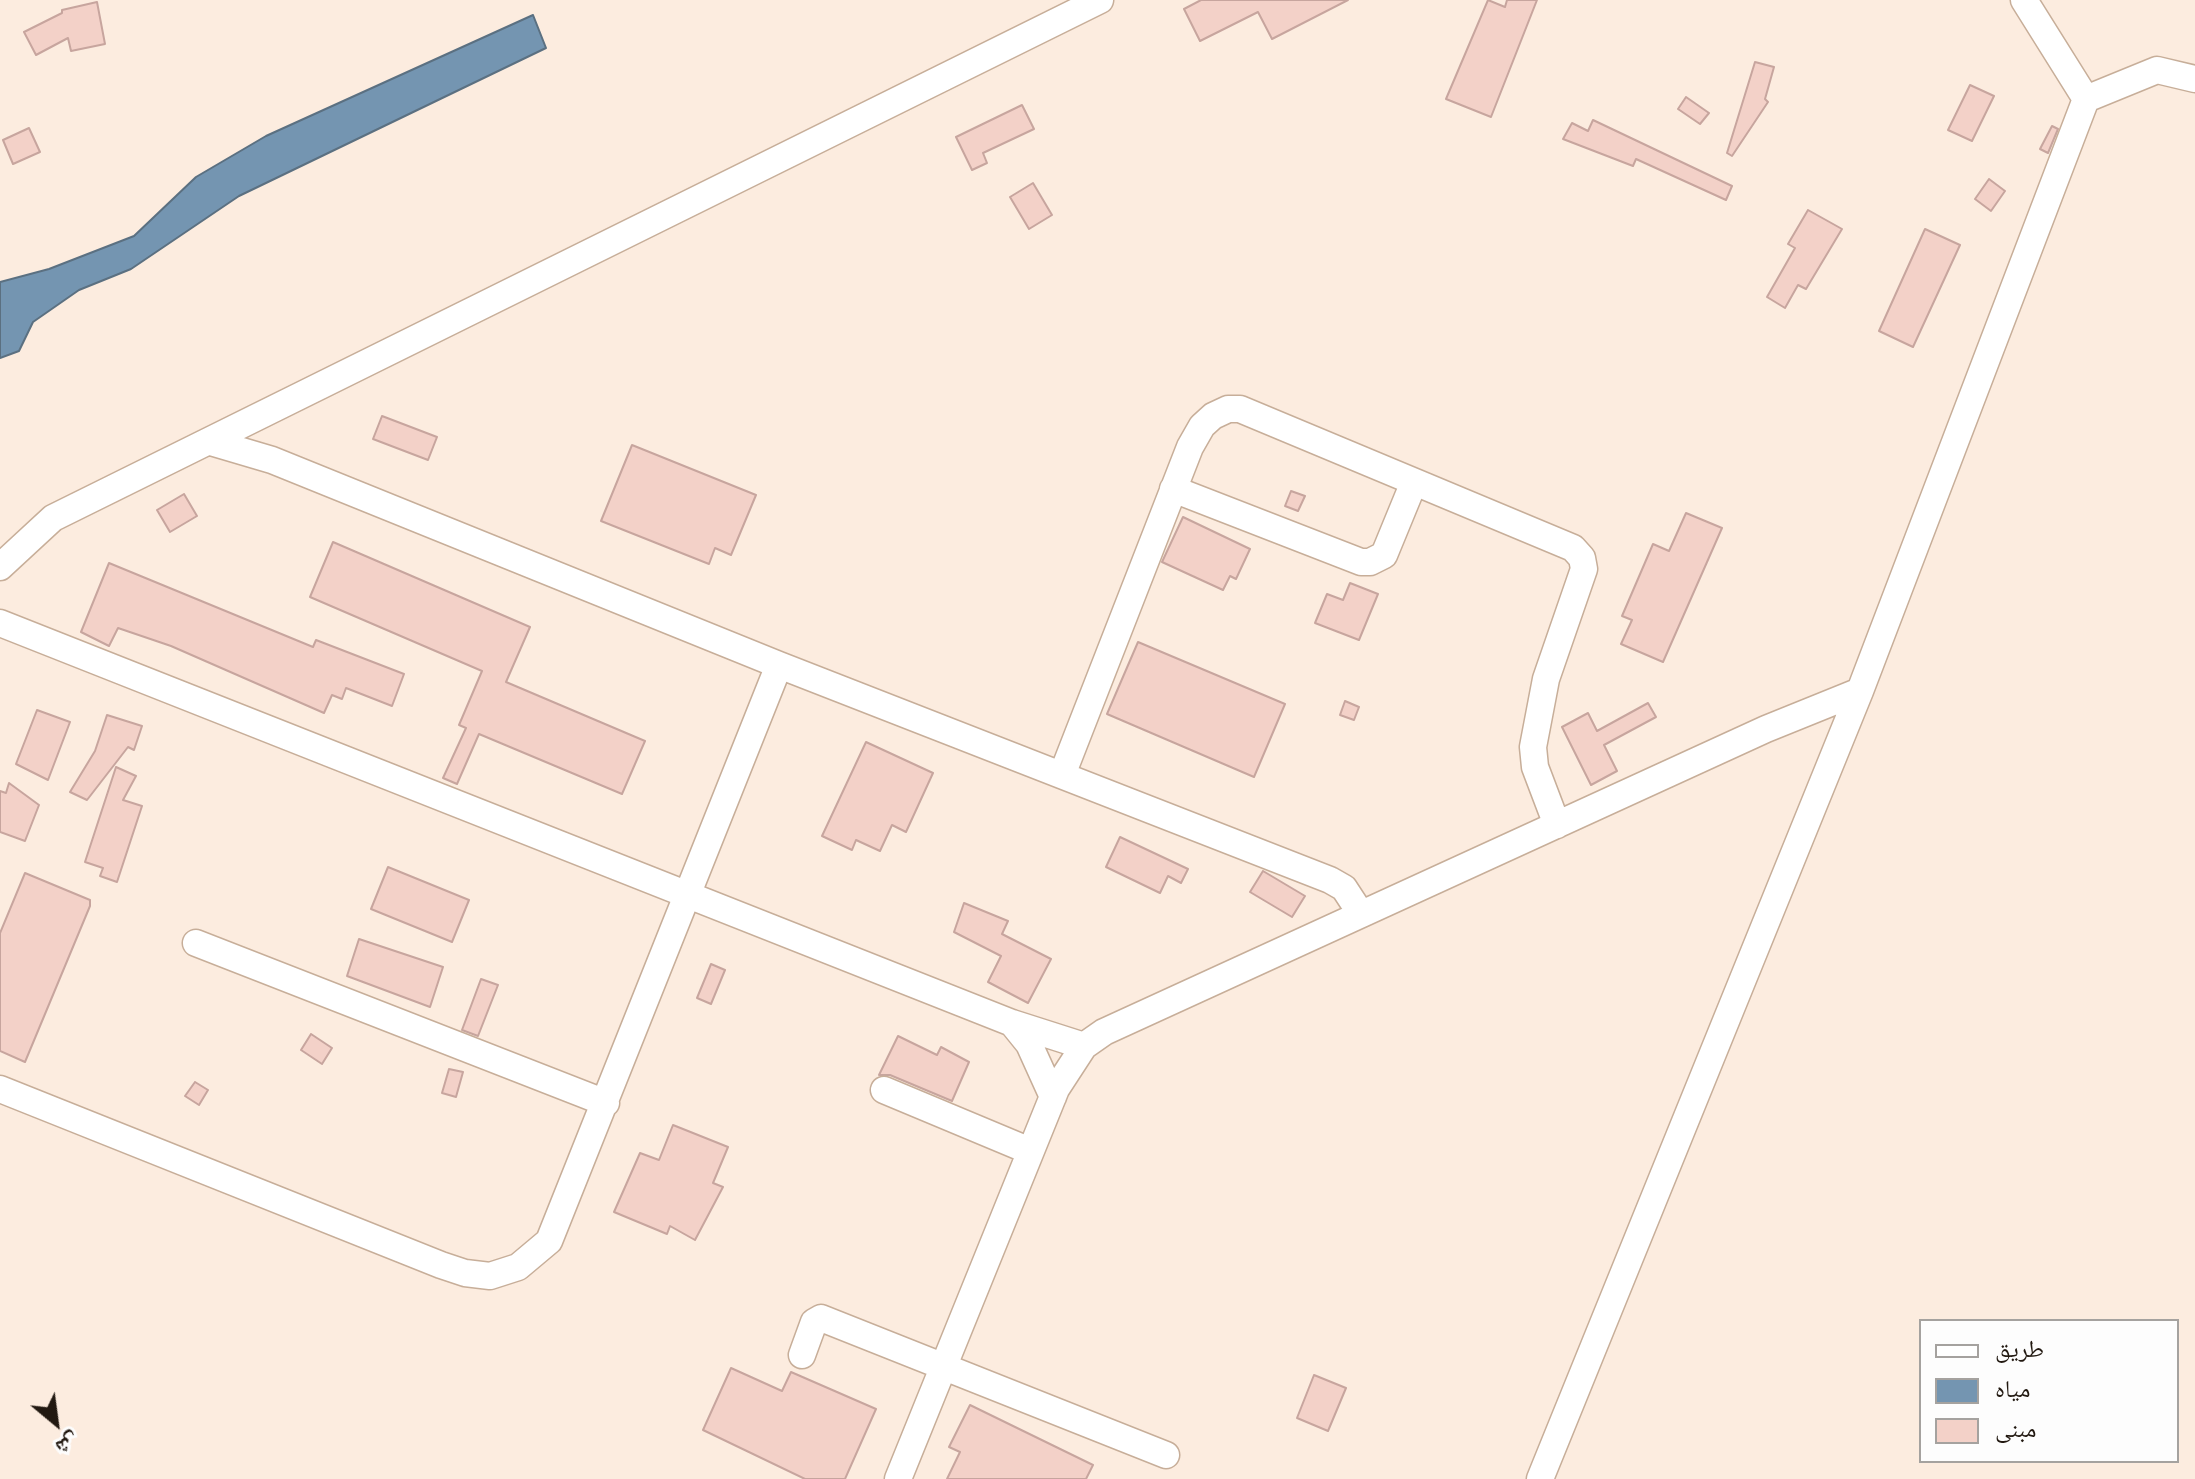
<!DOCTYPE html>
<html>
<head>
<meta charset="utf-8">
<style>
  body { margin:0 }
  #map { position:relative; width:2195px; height:1479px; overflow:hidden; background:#fcecdf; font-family:Signika,"Noto Naskh Arabic",sans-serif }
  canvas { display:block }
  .legend { position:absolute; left:1919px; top:1319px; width:260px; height:144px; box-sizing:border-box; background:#fdfdfd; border:2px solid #a5a29f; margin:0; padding:10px 14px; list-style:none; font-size:24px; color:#221911 }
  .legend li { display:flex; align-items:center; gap:16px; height:40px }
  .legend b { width:40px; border:2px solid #a5a29f }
  .north { position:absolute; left:16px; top:1383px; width:80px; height:80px; -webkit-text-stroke:6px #fdfdfd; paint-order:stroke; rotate:151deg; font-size:22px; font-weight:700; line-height:32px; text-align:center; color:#221911 }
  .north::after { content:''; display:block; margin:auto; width:28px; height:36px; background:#221911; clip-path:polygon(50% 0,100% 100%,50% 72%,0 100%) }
</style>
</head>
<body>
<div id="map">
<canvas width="2195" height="1479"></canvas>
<ul class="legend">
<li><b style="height:10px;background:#fff"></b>طريق</li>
<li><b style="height:22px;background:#7495b1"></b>مياه</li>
<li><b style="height:22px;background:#f3d1c8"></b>مبنى</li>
</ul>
<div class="north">ش</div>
</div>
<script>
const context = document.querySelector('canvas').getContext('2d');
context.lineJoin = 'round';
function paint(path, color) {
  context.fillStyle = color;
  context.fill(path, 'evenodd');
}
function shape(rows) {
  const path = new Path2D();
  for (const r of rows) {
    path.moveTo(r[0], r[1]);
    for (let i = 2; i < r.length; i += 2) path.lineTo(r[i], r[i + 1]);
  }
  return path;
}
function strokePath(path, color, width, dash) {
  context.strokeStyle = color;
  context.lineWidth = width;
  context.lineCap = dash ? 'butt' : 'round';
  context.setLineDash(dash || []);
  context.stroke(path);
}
const water = shape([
  [533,15,546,48,239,196,131,269,79,290,33,322,19,351,0,358,0,282,49,269,134,236,196,177,266,136,533,15]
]);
paint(water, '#7495b1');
strokePath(water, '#5b7081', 2);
const building = shape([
  [1201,0,1348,0,1272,39,1258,12,1200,41,1184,9,1201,0],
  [1488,0,1505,7,1507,0,1537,0,1491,117,1446,99,1488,0],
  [97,2,105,44,71,51,68,38,36,55,24,32,62,13,62,10,97,2],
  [1755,62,1774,67,1765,99,1768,102,1732,156,1727,153,1755,62],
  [1970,85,1994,96,1972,141,1948,130,1970,85],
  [1686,97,1709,113,1700,124,1678,109,1686,97],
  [1022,105,1034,129,983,153,987,163,972,170,956,137,1022,105],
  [1593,120,1732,186,1726,200,1636,159,1633,166,1563,139,1572,123,1588,131,1593,120],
  [2052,126,2058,129,2048,153,2040,149,2052,126],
  [29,128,40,152,13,164,3,140,29,128],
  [1989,179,2005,191,1991,211,1975,199,1989,179],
  [1033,183,1052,215,1029,229,1010,197,1033,183],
  [1808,210,1842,229,1806,289,1798,285,1785,308,1767,297,1795,248,1788,244,1808,210],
  [1925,229,1960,245,1913,347,1879,331,1925,229],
  [382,416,437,437,428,460,373,439,382,416],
  [632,445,756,495,731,555,715,548,709,564,601,521,632,445],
  [1291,491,1305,496,1298,511,1285,506,1291,491],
  [184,494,197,516,170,532,157,510,184,494],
  [1686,513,1722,528,1663,662,1621,644,1632,620,1622,616,1653,544,1669,551,1686,513],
  [1183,517,1250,549,1236,579,1230,576,1223,590,1162,562,1183,517],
  [333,542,530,627,506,682,645,741,622,794,479,734,457,784,443,778,466,728,459,725,482,671,310,597,333,542],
  [109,563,313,647,316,640,404,674,392,706,346,688,342,699,332,695,324,713,171,646,118,628,109,646,81,632,109,563],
  [1350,583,1378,594,1359,640,1315,623,1327,594,1343,600,1350,583],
  [1138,642,1285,704,1254,777,1107,714,1138,642],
  [1345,701,1359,707,1354,720,1340,715,1345,701],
  [1648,703,1656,717,1604,745,1617,771,1591,785,1562,727,1588,713,1597,731,1648,703],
  [37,710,70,722,48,780,16,764,37,710],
  [107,715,142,726,134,750,128,747,87,800,70,792,95,751,107,715],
  [866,742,933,773,906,832,892,825,880,851,856,840,852,850,822,836,866,742],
  [116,767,136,776,123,800,142,806,117,882,100,876,103,868,85,862,116,767],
  [9,783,39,805,25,841,0,832,0,791,6,793,9,783],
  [1120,837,1188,869,1181,883,1168,876,1160,893,1106,867,1120,837],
  [388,867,469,900,452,942,371,909,388,867],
  [1263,871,1305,896,1292,917,1250,892,1263,871],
  [25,873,90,900,90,906,25,1062,0,1051,0,933,25,873],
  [964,903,1008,921,1002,934,1051,959,1028,1003,988,982,1001,956,954,932,964,903],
  [359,939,443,967,430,1007,347,976,359,939],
  [711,964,725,970,711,1004,697,998,711,964],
  [481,979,498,985,478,1036,462,1030,481,979],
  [311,1034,332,1048,322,1064,301,1050,311,1034],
  [898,1036,937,1055,941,1047,969,1062,952,1101,890,1075,879,1075,898,1036],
  [449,1069,463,1072,456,1097,442,1093,449,1069],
  [195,1082,208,1090,199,1105,185,1096,195,1082],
  [673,1125,728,1147,713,1183,723,1187,695,1240,670,1226,667,1234,614,1212,640,1153,659,1160,673,1125],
  [731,1368,782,1391,791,1372,876,1409,845,1479,805,1479,703,1430,731,1368],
  [1314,1375,1346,1388,1328,1431,1297,1418,1314,1375],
  [970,1405,1093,1465,1086,1479,947,1479,960,1452,949,1447,970,1405]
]);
paint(building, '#f3d1c8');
strokePath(building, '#c7a59e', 2);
const minor = shape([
  [2086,99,2157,70,2195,79],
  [211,442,272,460,779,665,1330,880,1344,888,1361,914],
  [1173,489,1361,562,1370,562,1384,555,1414,482],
  [0,567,53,518,1100,0],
  [0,623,1012,1023,1084,1046],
  [1062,775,1190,447,1202,426,1213,416,1228,409,1240,409,1573,548,1582,558,1584,569,1546,679,1533,747,1535,767,1557,825],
  [196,943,606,1103],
  [1012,1023,1029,1044,1053,1097],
  [0,1089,441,1265,465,1273,490,1276,518,1267,549,1241,779,665],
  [884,1090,1030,1151],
  [802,1355,814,1322,821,1318,1166,1455],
  [898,1479,1056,1089,1084,1046,1104,1032,1766,729,1860,691],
  [1540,1479,1860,691,2086,99,2024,0]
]);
strokePath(minor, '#c7ae99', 29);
strokePath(minor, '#fff', 26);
</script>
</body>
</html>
